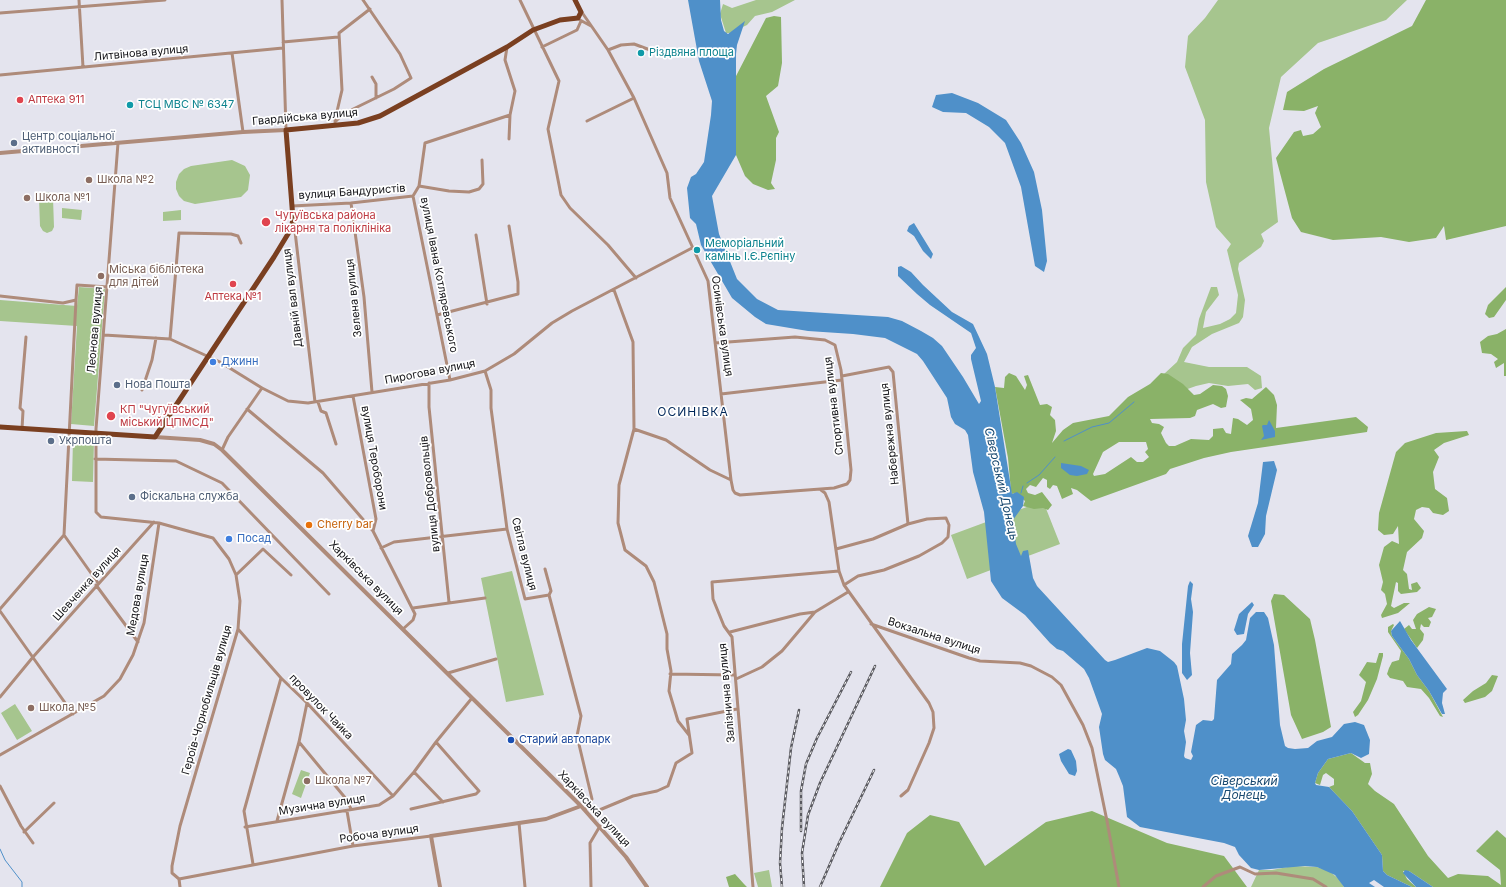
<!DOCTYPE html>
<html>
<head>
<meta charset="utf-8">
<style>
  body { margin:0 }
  canvas { display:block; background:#e4e4ee }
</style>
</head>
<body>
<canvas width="1506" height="887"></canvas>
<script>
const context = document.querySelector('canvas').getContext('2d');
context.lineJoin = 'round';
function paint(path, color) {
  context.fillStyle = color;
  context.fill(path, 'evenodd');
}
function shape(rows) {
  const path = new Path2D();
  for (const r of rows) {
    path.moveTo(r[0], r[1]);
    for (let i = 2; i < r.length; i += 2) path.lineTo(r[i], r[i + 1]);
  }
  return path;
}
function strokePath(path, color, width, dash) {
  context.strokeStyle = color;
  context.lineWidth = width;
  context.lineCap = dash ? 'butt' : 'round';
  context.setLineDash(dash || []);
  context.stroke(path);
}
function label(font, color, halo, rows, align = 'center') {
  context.font = font + ' Inter,sans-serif';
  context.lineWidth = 3.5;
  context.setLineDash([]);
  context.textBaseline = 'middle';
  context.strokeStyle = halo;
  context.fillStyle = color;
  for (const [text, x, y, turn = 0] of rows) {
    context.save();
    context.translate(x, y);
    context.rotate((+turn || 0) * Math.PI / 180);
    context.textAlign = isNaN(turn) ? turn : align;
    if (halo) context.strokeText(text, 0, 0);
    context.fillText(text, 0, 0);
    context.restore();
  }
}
paint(shape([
  [756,0,795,0,772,12,755,16,747,25,730,33,726,33,720,14,723,4,732,8],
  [1218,0,1407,0,1386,20,1318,43,1281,77,1269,128,1278,222,1261,234,1264,241,1261,247,1239,263,1238,269,1245,300,1243,317,1239,323,1212,334,1192,347,1184,362,1209,367,1247,367,1261,376,1262,388,1255,390,1248,384,1228,386,1209,383,1196,386,1134,408,1152,385,1177,362,1183,348,1196,335,1199,319,1211,287,1217,287,1219,295,1206,312,1203,328,1220,324,1230,319,1236,313,1238,295,1227,250,1231,244,1216,227,1206,182,1205,120,1185,67,1188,36,1205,18],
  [232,160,245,166,250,175,248,190,241,197,195,204,184,201,179,196,176,189,176,182,179,174,184,169,191,166],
  [45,192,50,193,53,198,54,227,52,231,47,233,43,231,40,226,39,198,41,194],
  [62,208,82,210,81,220,62,218],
  [181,210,181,220,163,221,163,212],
  [79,287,105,289,94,426,71,424,77,326,0,321,0,300,77,306],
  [73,439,94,440,93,482,72,481],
  [1043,501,1060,544,967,579,951,535],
  [512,571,544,695,506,702,481,578],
  [15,704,32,731,17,740,1,713],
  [301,770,310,773,301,798,292,794],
  [1293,866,1317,867,1329,871,1339,879,1344,887,1251,887,1259,870,1272,870],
  [769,870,772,887,758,887,754,873]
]), '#a6c58e');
paint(shape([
  [1426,0,1506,0,1506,226,1446,240,1444,226,1436,238,1409,242,1381,237,1333,240,1301,232,1292,218,1276,158,1294,132,1301,130,1303,136,1313,134,1321,127,1315,113,1318,106,1304,111,1283,110,1287,92,1324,69,1412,26],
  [774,16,781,17,782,63,778,86,766,96,779,132,776,138,776,160,771,183,775,189,768,190,753,184,745,176,736,155,735,78,766,18],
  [1506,287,1506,300,1494,317,1489,318,1485,314,1488,305],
  [1506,329,1506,376,1504,376,1504,363,1496,368,1494,362,1498,359,1491,354,1482,353,1480,342,1488,336,1497,334],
  [1009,373,1016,376,1025,390,1027,385,1024,376,1028,375,1040,405,1047,404,1052,407,1050,415,1055,420,1056,431,1052,443,1063,430,1073,423,1109,416,1128,397,1150,384,1161,373,1168,374,1183,384,1194,395,1200,394,1213,385,1222,386,1226,389,1228,396,1226,407,1221,408,1213,404,1197,410,1195,416,1190,418,1150,419,1152,423,1159,424,1164,427,1161,433,1166,443,1169,446,1175,446,1191,439,1209,440,1213,436,1213,429,1223,428,1226,433,1231,434,1233,418,1238,419,1247,425,1253,420,1251,409,1240,400,1246,398,1252,399,1266,387,1274,395,1277,405,1276,428,1356,417,1368,427,1367,432,1231,452,1204,458,1170,469,1166,474,1091,501,1077,490,1071,488,1073,494,1062,499,1057,486,1053,485,1050,489,1047,487,1047,480,1043,478,1036,487,1030,485,1026,489,1028,493,1035,495,1042,492,1052,505,1048,510,1043,508,1034,509,1023,506,1025,501,1015,493,1012,494,1011,491,1008,458,995,387,1004,388,1005,377],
  [1119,442,1146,442,1148,449,1145,452,1149,457,1143,462,1137,462,1131,457,1105,474,1094,476,1093,474,1103,452],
  [1467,431,1469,435,1444,443,1434,450,1439,457,1433,472,1435,489,1447,498,1449,511,1443,515,1433,513,1429,508,1422,507,1416,510,1414,519,1424,531,1422,538,1407,552,1403,570,1407,574,1409,589,1412,590,1411,584,1417,582,1421,588,1417,592,1401,594,1398,591,1398,583,1396,582,1391,606,1394,608,1404,603,1410,603,1398,613,1382,618,1381,615,1387,604,1385,594,1381,590,1383,582,1379,565,1384,547,1392,541,1399,544,1398,526,1393,534,1384,535,1378,530,1379,513,1396,452,1405,443,1436,433],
  [1274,594,1284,595,1310,619,1315,640,1331,727,1323,732,1302,739,1291,715,1271,601],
  [1429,607,1436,609,1432,617,1428,618,1431,622,1429,627,1424,627,1421,624,1420,629,1424,634,1423,640,1417,648,1404,629,1409,625,1412,629,1416,629,1413,620,1417,614],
  [1393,624,1394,625,1391,631,1392,636,1409,659,1417,675,1429,691,1443,717,1440,716,1429,698,1421,689,1407,687,1403,681,1390,678,1387,674,1389,668,1392,662,1399,660,1401,651,1388,632,1388,627],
  [1379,653,1383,653,1383,656,1377,679,1368,700,1358,715,1355,717,1353,712,1361,701,1366,682,1359,675,1367,662,1376,663],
  [1492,675,1498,676,1492,691,1485,697,1465,703,1463,700,1473,691,1486,683],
  [1351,753,1365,763,1370,763,1372,774,1368,784,1375,791,1394,804,1428,856,1448,878,1458,874,1488,876,1501,885,1500,870,1476,851,1497,830,1506,838,1506,887,1433,887,1409,871,1403,871,1407,879,1416,887,1412,887,1387,875,1383,871,1382,855,1352,811,1329,787,1334,785,1334,779,1326,773,1323,775,1320,785,1315,783,1318,773,1328,759],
  [1092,811,1167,843,1224,856,1247,887,880,887,907,833,930,815,959,822,985,866,1046,822],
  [735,874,744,884,747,887,729,887,726,877]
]), '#8ab268');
paint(shape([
  [688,0,720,0,721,20,724,31,728,34,745,21,737,45,736,54,736,155,712,196,719,234,737,279,757,299,778,310,888,317,902,321,921,331,933,338,942,346,963,377,979,404,981,401,971,359,971,355,976,348,971,333,930,305,917,294,898,276,898,267,901,266,911,272,923,285,952,312,973,324,987,354,995,387,1012,494,1017,492,1024,497,1023,506,1013,520,1016,544,1021,556,1023,551,1028,550,1033,578,1037,586,1105,660,1108,662,1115,660,1147,648,1160,651,1174,662,1177,666,1184,699,1186,720,1184,731,1186,742,1184,756,1185,758,1191,760,1193,756,1191,752,1196,725,1203,720,1212,721,1214,719,1217,680,1231,664,1232,654,1242,645,1246,640,1250,618,1256,612,1264,612,1268,618,1274,645,1280,725,1285,746,1288,748,1295,749,1308,748,1317,741,1332,737,1344,724,1355,722,1364,725,1370,740,1369,754,1361,758,1351,753,1328,759,1318,773,1315,783,1316,785,1329,787,1352,811,1382,855,1383,871,1387,875,1412,887,1384,887,1374,880,1369,883,1375,887,1344,887,1335,875,1317,867,1305,866,1259,870,1251,868,1239,855,1235,847,1224,843,1140,827,1127,817,1123,786,1119,776,1116,769,1105,760,1103,754,1099,727,1102,714,1089,678,1084,669,1063,651,1057,649,1050,643,1025,615,1002,598,991,581,984,512,973,472,968,435,965,430,955,424,951,417,947,398,923,361,917,354,885,338,853,334,808,331,766,324,755,317,732,298,701,245,696,224,690,218,687,188,691,177,696,174,704,162,711,115,712,101,699,61],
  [952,93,978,103,1006,120,1021,143,1034,172,1042,210,1047,261,1044,272,1035,266,1021,187,1005,143,989,127,966,113,943,112,932,107,936,95],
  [914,223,933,254,931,259,923,251,914,236,907,231,909,226],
  [1269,420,1275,431,1275,437,1261,440,1264,436,1262,426,1263,425,1267,425],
  [1274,461,1277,470,1266,516,1265,534,1258,547,1252,547,1248,536,1258,503,1263,462],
  [1061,463,1081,466,1089,470,1087,474,1077,476,1070,475,1061,468],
  [1190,581,1193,584,1191,599,1193,612,1190,653,1192,675,1187,680,1182,673,1182,644,1188,586],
  [1252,602,1254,605,1248,614,1244,634,1237,635,1234,630,1239,614],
  [1400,621,1411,640,1447,689,1443,693,1442,703,1445,714,1442,714,1429,691,1417,675,1409,659,1392,636,1391,631],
  [1068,749,1071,750,1076,761,1077,771,1075,776,1069,774,1061,761,1059,754],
  [1405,870,1409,871,1433,887,1416,887,1403,873]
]), '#4f90c9');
strokePath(shape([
  [1064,441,1092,427,1109,423,1134,402],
  [1027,483,1039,475,1055,457],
  [1021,493,1023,486],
  [0,849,5,860,22,882,22,887]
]), '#4f90c9', 1);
strokePath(shape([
  [79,0,83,67],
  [282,0,286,130],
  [520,0,559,81,548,129,561,195,570,208,608,245,636,278],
  [581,11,608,50,634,98,667,173,670,198,708,281,731,480,733,490,735,493,740,495,834,488,847,484,850,480,851,470,841,370,835,345,825,340,795,337,715,343],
  [0,13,165,0],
  [580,20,591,26],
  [283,42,338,37],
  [507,47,505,60,515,91,510,115,509,139],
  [542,47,577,30,581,21],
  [608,50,621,45,634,44,661,54],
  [232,53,243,132],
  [0,75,283,48],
  [372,77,376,84,376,98],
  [335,120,342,90,339,33,370,9],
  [587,121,634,98],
  [335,122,343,114,394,89,411,78,400,54,363,0],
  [118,143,96,429,96,512,101,517,159,523,213,538,229,559,236,575,240,601,238,629,180,826,172,866,172,873,179,879,180,887],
  [419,186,449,191,469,192,479,189,483,184,482,160],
  [351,203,364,297,372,392],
  [292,206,351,203,413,196],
  [294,223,315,402],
  [476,235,487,304],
  [614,290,633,342,634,429,619,485,618,523,625,550,646,566,654,582,667,634,667,649,671,671,669,691,678,721,689,735],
  [0,296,63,303,76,300,77,285,108,287],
  [437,315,518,294,518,282,509,226],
  [104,335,170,339,220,362,262,388],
  [170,339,179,233,231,234,238,236,241,243],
  [485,371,491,390,491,408,507,529,525,599,549,595,581,716,577,736,592,799,585,810],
  [842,376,889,367,893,372,908,524],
  [450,380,413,196,419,186,425,143,510,115],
  [429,383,429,407,449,602],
  [142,390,152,360,156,338],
  [721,394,842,380],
  [353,396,376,519,373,531,415,614,413,620,403,629],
  [318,402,321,411,326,413,336,444],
  [247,409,323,473,373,531],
  [22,429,23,411,20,408,26,337],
  [634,429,666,440,710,470,731,480],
  [222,450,228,437,262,388,288,401,308,403,450,380,485,371,514,354,552,323,572,311,692,248],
  [95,459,176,461,222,483,329,594],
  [821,490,825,493,829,502,839,571,844,585,929,703,933,712,934,728,929,743,908,790,901,796],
  [64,535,98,583],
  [381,548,394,542,507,529],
  [836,549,873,539,908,524,927,519,946,518,949,525,948,537,942,543,919,556,884,570,858,576,844,585],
  [545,569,551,591,549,595],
  [236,575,263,549,291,575],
  [96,585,138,642],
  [413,608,485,598],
  [0,609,64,535,76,300],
  [0,611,73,714],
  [871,624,969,658,980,661,1020,663,1031,666,1052,677,1061,685,1083,725,1092,748,1107,821,1119,887],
  [238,629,281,678,307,703,393,796],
  [730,632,800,614,815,612],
  [448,673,496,659],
  [670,674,734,675],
  [736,679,762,667,782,651,815,612,848,592],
  [0,697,33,657,154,522],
  [299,742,347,800,351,809],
  [0,755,104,696,120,679,133,655,144,623,159,523],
  [414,772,443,802],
  [0,786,21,826,33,843],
  [588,805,591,809,597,811,633,796,657,791,668,786,676,763,692,753,687,719,737,709],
  [411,809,476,794,479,791,436,742],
  [347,811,353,846],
  [277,821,299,742,307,703],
  [519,823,525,887],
  [245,827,379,805,393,796,414,772,436,742,472,698],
  [24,832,54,803],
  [253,864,244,811,281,678],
  [179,879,353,846,431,836],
  [591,887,590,843,600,826],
  [753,887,732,637,724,626,713,599,712,582,839,571],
  [1203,887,1216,876,1240,867,1255,874,1276,873,1313,879,1326,887]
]), '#ae8b7a', 3);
strokePath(shape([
  [0,153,243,132,286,130],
  [155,437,200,440,214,444,222,450,581,806,626,857,647,887],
  [440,887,431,836,546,819,581,806]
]), '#ae8b7a', 4);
strokePath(shape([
  [0,427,155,437,274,257,291,229,293,219,286,130,358,123,380,116,507,47,533,30,560,20,578,18,581,12,575,0]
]), '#7a3f20', 5);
const rail = shape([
  [801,831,801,791,806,764,817,738,851,672],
  [782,887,780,863,782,828,791,748,799,710],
  [804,887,802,853,808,815,820,783,875,666],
  [820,887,839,843,874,770]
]);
strokePath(rail, '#5a5a60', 2.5);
strokePath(rail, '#fff', 1, [3]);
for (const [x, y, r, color] of [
  [641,53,4,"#0f9aa8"],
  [20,100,4,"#e0444e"],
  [130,105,4,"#0f9aa8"],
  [14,143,4,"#5c6f8a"],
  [89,180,4,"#8d6e63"],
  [27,198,4,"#8d6e63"],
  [266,222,5,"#e0444e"],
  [697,250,4,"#0f9aa8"],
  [101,276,4,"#8d6e63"],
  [233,284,4,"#e0444e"],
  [213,362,4,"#3f7fe0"],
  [117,385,4,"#5c6f8a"],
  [111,416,5,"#e0444e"],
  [51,441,4,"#5c6f8a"],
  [132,497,4,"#5c6f8a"],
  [309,525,4,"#e8710a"],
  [229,539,4,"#3f7fe0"],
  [31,708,4,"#8d6e63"],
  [511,740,4,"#1a4fb4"],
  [307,781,4,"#8d6e63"]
]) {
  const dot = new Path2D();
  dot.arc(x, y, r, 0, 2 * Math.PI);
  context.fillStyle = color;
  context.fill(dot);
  strokePath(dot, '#fff', 1.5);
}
label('11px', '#131317', '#fff', [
  ["Литвінова вулиця",141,53,-5],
  ["Гвардійська вулиця",305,117,-5],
  ["вулиця Бандуристів",352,192,-4],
  ["вулиця Івана Котляревського",439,275,79],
  ["Давній вал вулиця",293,298,-97],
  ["Зелена вулиця",354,298,-96],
  ["Осинівська вулиця",722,326,82],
  ["Леонова вулиця",95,330,-85],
  ["Пирогова вулиця",430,372,-11],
  ["Спортивна вулиця",834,406,-97],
  ["Набережна вулиця",890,434,-96],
  ["вулиця Тероборони",374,458,80],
  ["вулиця Добровольців",430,494,-96],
  ["Світла вулиця",524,554,76],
  ["Харківська вулиця",366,578,45],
  ["Шевченка вулиця",87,584,-48],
  ["Медова вулиця",138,595,-80],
  ["Вокзальна вулиця",934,636,18],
  ["Залізнична вулиця",727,693,-95],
  ["Героїв-Чорнобильців вулиця",207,700,-74],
  ["провулок Чайка",321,707,46],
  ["Музична вулиця",322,805,-9],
  ["Харківська вулиця",594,809,47],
  ["Робоча вулиця",379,834,-8]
]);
label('11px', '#0d838f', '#fff', [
  ["Різдвяна площа",649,53],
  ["ТСЦ МВС № 6347",138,105],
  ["Меморіальний",705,244],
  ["камінь І.Є.Рєпіну",705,257]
], 'left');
label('11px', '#be3a42', '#fff', [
  ["Аптека 911",28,100],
  ["Чугуївська района",275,216],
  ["лікарня та поліклініка",275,229],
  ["Аптека №1",233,297,"center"],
  ["КП \"Чугуївський",120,410],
  ["міський ЦПМСД\"",120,423]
], 'left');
label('11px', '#4e5e75', '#fff', [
  ["Центр соціальної",22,137],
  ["активності",22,150],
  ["Нова Пошта",125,385],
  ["Укрпошта",59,441],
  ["Фіскальна служба",140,497]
], 'left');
label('11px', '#785e54', '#fff', [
  ["Школа №2",97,180],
  ["Школа №1",35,198],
  ["Міська бібліотека",109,270],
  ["для дітей",109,283],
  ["Школа №5",39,708],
  ["Школа №7",315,781]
], 'left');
label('11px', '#366cbe', '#fff', [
  ["Джинн",221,362],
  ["Посад",237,539]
], 'left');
label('11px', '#c56008', '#fff', [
  ["Cherry bar",317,525]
], 'left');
label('11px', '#164399', '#fff', [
  ["Старий автопарк",519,740]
], 'left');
context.letterSpacing = '1px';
label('12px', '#002759', '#fff', [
  ["ОСИНІВКА",693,412]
]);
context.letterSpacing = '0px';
label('italic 12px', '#194970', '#fff', [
  ["Сіверський Донець",1001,484,77],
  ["Сіверський",1244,781],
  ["Донець",1244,795]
]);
</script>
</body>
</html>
